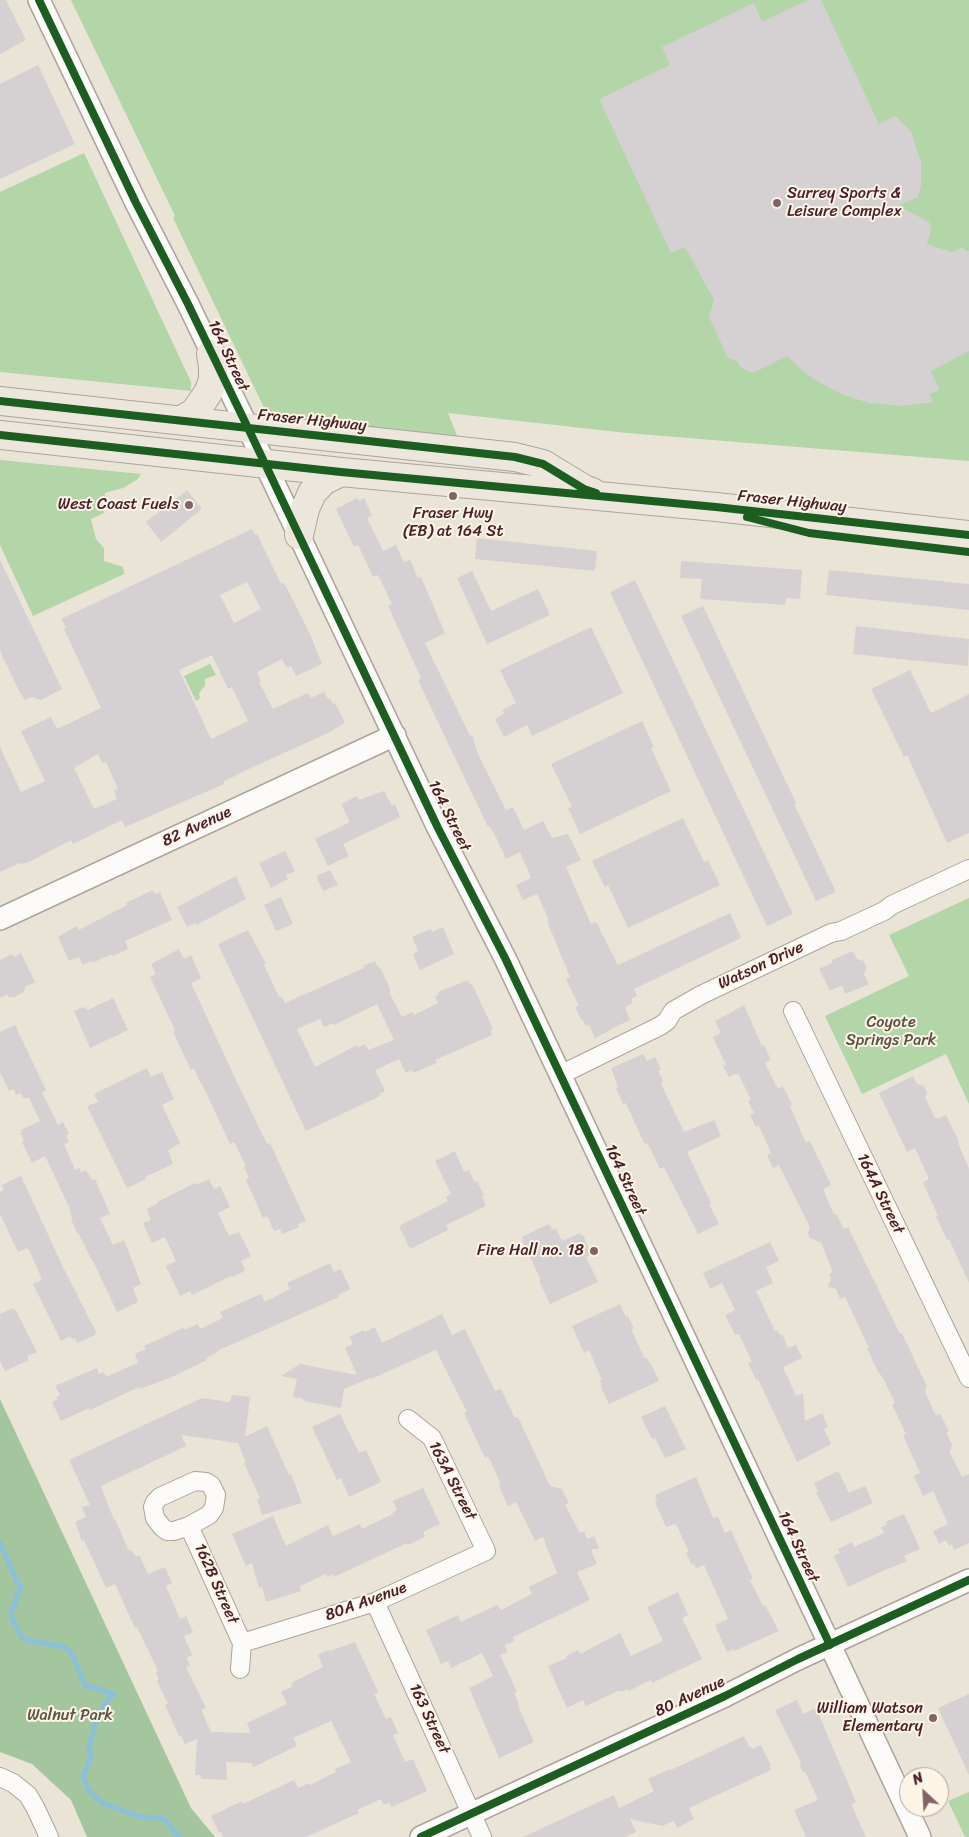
<!DOCTYPE html>
<html>
<head>
<meta charset="utf-8">
<style>
  body { margin:0 }
  #map { position:relative; width:969px; height:1837px; overflow:hidden; background:#e9e4d5; font-family:Sriracha,sans-serif }
  canvas { display:block }
  .north { position:absolute; left:899px; top:1767px; width:50px; height:50px; box-sizing:border-box; background:#fcf5e5; border:1px solid #b59f9b; border-radius:50%; rotate:335deg; font-size:14px; font-weight:700; line-height:20px; text-align:center; color:#4a1f2b }
  .north::after { content:''; display:block; margin:auto; width:18px; height:22px; background:#826466; clip-path:polygon(50% 0,100% 100%,50% 72%,0 100%) }
</style>
</head>
<body>
<div id="map">
<canvas width="969" height="1837"></canvas>
<div class="north">N</div>
</div>
<script>
const context = document.querySelector('canvas').getContext('2d');
context.lineJoin = 'round';
function paint(path, color) {
  context.fillStyle = color;
  context.fill(path, 'evenodd');
}
function shape(rows) {
  const path = new Path2D();
  for (const r of rows) {
    path.moveTo(r[0], r[1]);
    for (let i = 2; i < r.length; i += 2) path.lineTo(r[i], r[i + 1]);
  }
  return path;
}
function strokePath(path, color, width, dash) {
  context.strokeStyle = color;
  context.lineWidth = width;
  context.lineCap = dash ? 'butt' : 'round';
  context.setLineDash(dash || []);
  context.stroke(path);
}
function label(font, color, halo, rows, align = 'center') {
  context.font = font + ' Sriracha,sans-serif';
  context.lineWidth = 4;
  context.setLineDash([]);
  context.textBaseline = 'middle';
  context.strokeStyle = halo;
  context.fillStyle = color;
  for (const [text, x, y, turn = 0] of rows) {
    context.save();
    context.translate(x, y);
    context.rotate((+turn || 0) * Math.PI / 180);
    context.textAlign = isNaN(turn) ? turn : align;
    if (halo) context.strokeText(text, 0, 0);
    context.fillText(text, 0, 0);
    context.restore();
  }
}
paint(shape([
  [71,0,969,0,969,461,627,433,448,413,458,438,268,416,173,218,175,216],
  [84,153,191,382,191,391,0,372,0,192],
  [0,460,141,474,138,479,123,488,105,493,104,513,91,519,96,539,104,548,104,561,123,567,124,574,33,616,0,545],
  [210,664,216,675,205,679,205,686,199,693,200,698,196,701,184,676],
  [969,898,969,1104,946,1054,862,1094,825,1016,909,976,889,935],
  [969,1792,969,1837,965,1837,948,1801]
]), '#b2d6a8');
paint(shape([
  [0,1399,191,1808,215,1837,87,1837,71,1800,32,1764,0,1752]
]), '#a4c69f');
strokePath(shape([
  [0,1543,17,1582,21,1587,11,1613,12,1619,21,1636,26,1640,65,1647,71,1652,85,1685,113,1694,97,1716,89,1749,91,1757,83,1776,89,1790,93,1795,103,1803,134,1815,144,1817,161,1818,165,1820,179,1837]
]), '#8bc0da', 5);
paint(shape([
  [0,0,6,0,26,40,0,54],
  [808,0,821,0,879,124,895,116,908,128,914,137,913,138,921,162,921,186,918,197,898,206,929,222,931,229,927,244,952,252,963,247,966,251,969,251,969,351,931,371,940,390,929,394,933,402,903,406,869,403,841,394,819,382,805,373,787,356,753,373,741,368,738,362,728,358,709,317,714,300,685,247,671,253,599,99,670,65,662,47,754,3,762,22],
  [38,65,75,144,0,179,0,84],
  [187,490,202,509,161,542,146,522],
  [357,498,359,501,364,498,372,516,367,518,383,551,396,545,404,562,410,560,418,578,421,577,445,633,425,643,470,736,472,735,478,754,506,810,513,807,524,830,543,821,552,838,568,834,581,860,566,867,591,924,596,922,618,965,730,913,741,938,634,989,637,996,631,999,633,1003,625,1007,630,1020,609,1030,609,1031,595,1038,589,1025,586,1026,583,1020,582,1021,575,1007,579,1006,566,979,570,977,547,921,549,920,537,894,523,900,516,885,531,878,520,852,506,859,495,835,489,826,488,827,418,680,421,678,388,606,392,604,378,575,373,577,358,545,354,547,336,509],
  [252,529,255,535,257,534,281,584,283,583,285,585,292,598,310,634,322,664,296,676,291,666,287,668,282,659,257,672,261,681,259,682,273,709,308,693,311,698,324,692,328,699,330,698,333,704,335,703,345,723,328,733,253,767,223,782,224,784,185,801,125,827,122,820,73,844,71,840,29,862,21,864,20,863,0,872,0,747,21,792,45,781,21,731,51,717,57,729,101,708,64,629,66,628,61,619],
  [247,582,261,609,234,623,220,595],
  [212,655,228,689,232,687,248,721,211,739,179,670],
  [98,754,102,763,106,762,118,789,114,791,117,799,94,809,74,768],
  [477,538,597,551,595,571,475,559],
  [0,560,62,689,41,700,32,697,25,700,20,693,0,651],
  [681,561,802,570,800,599,786,598,785,605,700,599,702,579,680,578],
  [829,570,969,584,969,610,826,595],
  [472,571,491,611,538,589,550,615,487,644,457,578],
  [635,580,793,914,767,926,610,592],
  [703,606,796,803,794,804,836,892,816,901,681,616],
  [856,626,969,639,968,666,853,654],
  [591,627,623,693,532,736,527,725,504,737,495,719,504,714,502,710,516,703,500,670],
  [910,670,931,713,969,694,969,833,947,843,907,755,904,757,871,689],
  [642,721,654,747,651,748,671,791,580,834,568,808,572,807,551,764],
  [384,791,392,806,395,804,400,817,343,844,349,856,328,866,315,839,350,822,341,804,357,796,359,800],
  [683,818,704,862,708,860,720,885,628,928,608,885,605,887,592,861],
  [285,851,295,871,286,875,288,879,271,888,259,863],
  [330,870,338,885,323,891,316,876],
  [236,876,246,899,196,925,195,923,187,927,177,907],
  [153,890,155,894,160,892,172,920,125,941,128,949,113,956,112,954,92,963,91,961,83,965,79,957,69,961,58,937,77,926,79,930,127,905,126,903],
  [281,897,293,924,276,931,264,905],
  [443,927,454,954,420,970,413,954,417,952,418,950,412,937,431,929,432,932],
  [248,930,266,964,264,965,279,997,281,996,285,1003,364,968,363,966,375,961,378,968,380,967,391,991,389,992,402,1017,412,1012,414,1015,438,1003,435,997,439,994,438,992,468,980,470,985,472,984,493,1029,490,1031,492,1035,435,1060,437,1063,413,1073,412,1070,406,1073,399,1059,375,1070,385,1091,379,1094,380,1096,306,1131,218,944],
  [377,1004,394,1040,368,1050,365,1044,358,1048,357,1045,315,1067,297,1029,320,1019,324,1027,333,1023,334,1025],
  [179,949,184,959,191,955,201,978,191,983,235,1078,267,1144,270,1143,306,1221,298,1224,299,1227,282,1234,280,1229,274,1231,267,1216,263,1218,246,1180,249,1178,244,1167,246,1166,234,1142,230,1144,202,1084,201,1084,194,1068,191,1070,173,1032,175,1030,150,977,156,974,151,964],
  [853,951,857,959,864,961,867,968,864,974,869,984,845,994,842,985,830,991,819,969,833,962,832,960],
  [21,953,35,982,25,987,24,992,12,998,12,996,9,998,7,994,0,998,0,960,12,954,14,957],
  [113,998,128,1030,90,1048,74,1011,83,1007,88,1010],
  [744,1005,762,1046,764,1045,771,1060,765,1063,778,1089,783,1086,792,1105,790,1106,806,1143,810,1141,831,1185,823,1189,834,1215,836,1214,844,1229,848,1227,900,1334,902,1333,927,1387,925,1388,926,1391,925,1392,936,1416,940,1414,949,1431,946,1433,953,1446,951,1447,952,1449,949,1451,962,1477,969,1474,969,1543,954,1550,952,1544,949,1546,946,1540,939,1544,933,1531,948,1524,933,1491,923,1496,914,1476,920,1473,903,1435,906,1434,892,1404,895,1403,883,1378,877,1370,867,1348,869,1348,845,1297,840,1299,836,1289,828,1287,831,1279,829,1274,833,1272,821,1243,810,1238,808,1233,810,1227,779,1165,773,1168,767,1155,771,1153,759,1126,756,1127,750,1115,754,1113,748,1101,751,1100,738,1073,729,1077,723,1066,726,1065,713,1037,721,1033,715,1021],
  [15,1025,46,1090,42,1092,58,1125,63,1122,69,1134,66,1135,69,1142,64,1144,75,1170,79,1168,81,1172,86,1170,92,1180,95,1179,110,1214,100,1218,113,1245,124,1240,141,1284,133,1288,138,1302,117,1312,93,1261,92,1261,78,1232,77,1233,71,1219,72,1218,70,1209,45,1156,32,1163,22,1142,24,1141,20,1133,22,1133,21,1130,40,1121,29,1098,23,1098,21,1093,16,1095,14,1089,9,1091,0,1072,0,1032],
  [643,1054,647,1061,655,1057,661,1070,658,1071,663,1081,661,1084,684,1132,714,1120,721,1136,687,1152,711,1203,709,1204,719,1224,698,1234,664,1167,660,1169,648,1144,644,1143,626,1103,623,1104,616,1088,618,1087,611,1068],
  [147,1068,151,1077,162,1072,174,1099,162,1105,180,1143,168,1150,173,1164,145,1177,146,1179,127,1188,87,1106,98,1102,94,1094],
  [913,1076,917,1084,924,1086,927,1093,925,1097,935,1118,940,1118,946,1115,959,1142,958,1143,969,1169,969,1283,949,1239,947,1240,936,1216,938,1216,923,1182,929,1179,915,1148,907,1152,879,1093],
  [455,1151,464,1172,469,1170,475,1183,477,1181,484,1196,482,1197,486,1206,446,1225,448,1230,410,1249,399,1226,448,1201,446,1197,451,1194,435,1161],
  [21,1176,62,1265,97,1334,77,1343,75,1338,72,1339,70,1336,61,1341,33,1284,42,1280,40,1278,41,1277,30,1252,27,1248,18,1252,0,1214,0,1192,4,1190,2,1185],
  [209,1179,214,1189,220,1186,230,1207,218,1213,229,1236,239,1232,251,1256,241,1261,245,1270,243,1272,232,1277,231,1276,192,1295,190,1291,180,1296,166,1266,176,1261,165,1237,152,1243,143,1223,151,1220,147,1209,158,1203,157,1202,195,1183,196,1185],
  [549,1224,553,1230,556,1228,562,1241,580,1233,581,1236,583,1235,590,1251,588,1251,590,1255,586,1257,598,1282,550,1304,539,1281,541,1280,522,1241,523,1240,522,1237],
  [770,1242,779,1261,766,1267,773,1283,756,1291,775,1331,777,1330,780,1335,782,1334,788,1348,796,1345,802,1358,783,1367,796,1396,803,1393,805,1421,822,1413,828,1427,824,1429,831,1444,797,1462,758,1379,756,1380,748,1363,752,1362,739,1334,735,1335,725,1315,735,1310,722,1283,710,1289,703,1273],
  [330,1263,334,1272,341,1269,350,1289,338,1295,339,1297,217,1351,218,1352,206,1358,207,1360,172,1377,140,1389,139,1387,90,1410,89,1408,61,1421,52,1402,58,1399,56,1397,60,1395,55,1386,97,1368,99,1374,104,1372,106,1377,137,1363,138,1362,135,1354,146,1349,144,1346,183,1328,184,1330,198,1324,200,1329,223,1318,220,1312,261,1294,265,1302,290,1289,287,1283],
  [620,1304,626,1317,628,1316,634,1328,631,1329,645,1359,647,1358,652,1366,659,1381,609,1404,602,1390,600,1380,602,1380,589,1350,584,1353,572,1326],
  [13,1308,13,1310,15,1309,37,1352,27,1356,29,1360,5,1371,0,1361,0,1314],
  [442,1314,452,1335,465,1329,495,1391,501,1389,515,1418,518,1417,550,1486,562,1489,569,1503,565,1505,580,1533,584,1531,587,1539,594,1536,599,1548,591,1550,597,1564,577,1572,590,1600,513,1637,514,1641,505,1645,507,1652,500,1655,517,1692,514,1693,519,1705,518,1706,534,1742,499,1758,469,1688,493,1676,482,1653,451,1668,448,1661,441,1664,426,1630,458,1615,461,1622,497,1605,501,1610,532,1594,529,1587,557,1573,543,1537,535,1541,516,1502,508,1506,501,1491,499,1483,500,1482,488,1456,485,1458,464,1413,467,1412,436,1350,371,1379,370,1378,344,1389,341,1408,304,1401,302,1398,293,1397,297,1379,281,1376,300,1364,357,1375,345,1348,353,1344,349,1337,364,1330,365,1332,375,1327,382,1343],
  [232,1395,250,1397,245,1437,267,1426,289,1475,291,1474,302,1503,262,1515,257,1499,260,1498,244,1463,246,1462,238,1443,181,1435,186,1446,101,1486,114,1520,115,1519,129,1551,131,1550,136,1557,139,1555,148,1574,165,1567,172,1583,166,1586,180,1619,186,1616,193,1632,184,1636,192,1655,186,1658,190,1665,186,1667,206,1708,201,1710,211,1732,251,1733,247,1723,287,1704,281,1692,293,1686,291,1683,323,1667,318,1655,329,1650,330,1651,355,1642,378,1692,374,1694,386,1719,391,1717,398,1733,393,1735,405,1762,413,1759,427,1791,392,1807,389,1802,384,1805,381,1799,357,1810,359,1813,306,1837,223,1837,221,1832,219,1833,211,1816,242,1801,243,1804,294,1780,298,1788,309,1783,310,1785,336,1772,335,1769,351,1762,331,1721,293,1738,297,1746,253,1767,252,1763,226,1762,227,1780,202,1779,200,1775,195,1775,197,1739,185,1744,181,1736,179,1736,165,1705,168,1704,157,1681,159,1680,156,1672,158,1671,137,1627,135,1628,115,1584,106,1588,84,1540,82,1541,75,1522,86,1517,82,1507,90,1505,69,1460,202,1398,230,1402],
  [665,1406,686,1449,665,1458,655,1438,652,1439,641,1417],
  [340,1414,359,1453,366,1450,381,1482,349,1497,341,1478,337,1480,312,1427],
  [838,1471,849,1493,865,1486,873,1503,831,1522,816,1492,818,1491,814,1483],
  [696,1477,713,1518,718,1517,725,1533,731,1530,753,1579,750,1580,763,1606,765,1605,779,1631,734,1651,734,1649,727,1652,715,1625,728,1619,704,1565,696,1568,694,1564,692,1565,686,1553,689,1552,678,1528,675,1524,666,1527,655,1502,657,1500,655,1495],
  [423,1488,440,1524,423,1532,425,1537,408,1545,407,1543,334,1577,333,1574,327,1577,326,1574,300,1586,301,1591,266,1602,262,1587,259,1588,252,1563,246,1566,232,1534,273,1516,286,1546,328,1525,333,1536,360,1524,362,1529,393,1514,393,1512,397,1510,393,1501],
  [904,1514,920,1549,904,1556,907,1561,889,1569,889,1568,848,1587,834,1556,840,1553,838,1549,852,1542,854,1547,884,1533,881,1527,887,1525,885,1522],
  [678,1592,688,1615,682,1618,702,1659,652,1683,651,1680,629,1691,628,1689,621,1692,620,1690,586,1706,583,1700,567,1708,548,1666,567,1658,566,1656,578,1650,580,1654,620,1633,631,1656,663,1641,647,1607],
  [969,1694,969,1775,938,1708],
  [797,1700,803,1714,816,1708,856,1802,851,1804,866,1837,806,1837,794,1810,818,1800,806,1773,803,1772,800,1766,801,1763,775,1710],
  [744,1736,749,1747,751,1747,752,1749,761,1745,771,1766,769,1767,771,1770,689,1808,694,1819,677,1828,674,1821,662,1826,630,1819,636,1832,625,1837,523,1837,614,1795,619,1808,654,1791,648,1779,670,1769,671,1770]
]), '#d5d0d2');
const minor = shape([
  [793,1011,969,1378],
  [560,1075,660,1026,667,1021,673,1011,701,995,831,933,841,931,884,911,892,905,969,869],
  [189,1526,174,1531,167,1531,162,1527,155,1518,153,1507,155,1502,160,1497,195,1481,206,1482,211,1485,216,1495,214,1508,209,1515,189,1526,242,1643,240,1669],
  [375,1602,482,1837],
  [242,1643,375,1602,486,1551,432,1438,408,1419],
  [0,1777,13,1783,28,1795,36,1809,49,1837]
]);
const tertiary = shape([
  [39,0,136,203,188,304,248,428,438,828,505,958,838,1662,920,1837],
  [0,919,395,735],
  [421,1837,725,1696,798,1659,969,1580]
]);
const primary = shape([
  [0,401,515,457,543,464,584,489,592,492],
  [182,420,195,412,208,393,213,380,213,367,211,354],
  [0,435,341,472,716,507,969,535],
  [299,535,305,509,312,493,323,481,341,472]
]);
strokePath(minor, '#aca49c', 20);
strokePath(tertiary, '#aca49c', 24);
strokePath(primary, '#aca49c', 30);
strokePath(minor, '#fcfbf9', 18);
strokePath(tertiary, '#fcfbf9', 21);
strokePath(primary, '#ede6dd', 28);
strokePath(shape([
  [39,0,136,203,188,304,248,428,438,828,505,958,830,1645],
  [0,401,515,457,543,464,584,489,596,493],
  [0,435,341,472,716,507,969,535],
  [747,517,809,533,969,552],
  [421,1837,725,1696,798,1659,969,1580]
]), '#1b5e20', 8);
for (const [x, y, r, color] of [
  [777,203,5,"#826466"],
  [453,496,5,"#826466"],
  [189,505,5,"#826466"],
  [594,1251,5,"#826466"],
  [933,1718,5,"#826466"]
]) {
  const dot = new Path2D();
  dot.arc(x, y, r, 0, 2 * Math.PI);
  context.fillStyle = color;
  context.fill(dot);
  strokePath(dot, '#fcf5e5', 2);
}
label('16px', '#4a1f2b', '#fcf5e5', [
  ["Surrey Sports &",787,194,"left"],
  ["Leisure Complex",787,212,"left"],
  ["West Coast Fuels",179,505],
  ["Fraser Hwy",453,514,"center"],
  ["(EB) at 164 St",453,532,"center"],
  ["Fire Hall no. 18",584,1251],
  ["William Watson",923,1709],
  ["Elementary",923,1727]
], 'right');
label('16px', '#4a1f2b', '#fcf5e5', [
  ["164 Street",228,356,65],
  ["Fraser Highway",312,421,6],
  ["Fraser Highway",792,502,6],
  ["164 Street",449,816,64],
  ["82 Avenue",197,827,-25],
  ["Watson Drive",761,966,-25],
  ["164 Street",625,1180,65],
  ["164A Street",880,1194,64],
  ["163A Street",452,1481,63],
  ["164 Street",798,1547,65],
  ["162B Street",216,1584,66],
  ["80A Avenue",366,1602,-20],
  ["80 Avenue",690,1697,-25],
  ["163 Street",429,1719,65]
]);
label('16px', '#5c5246', '#fcf5e5', [
  ["Coyote",891,1023],
  ["Springs Park",891,1041],
  ["Walnut Park",70,1716]
]);
</script>
</body>
</html>
